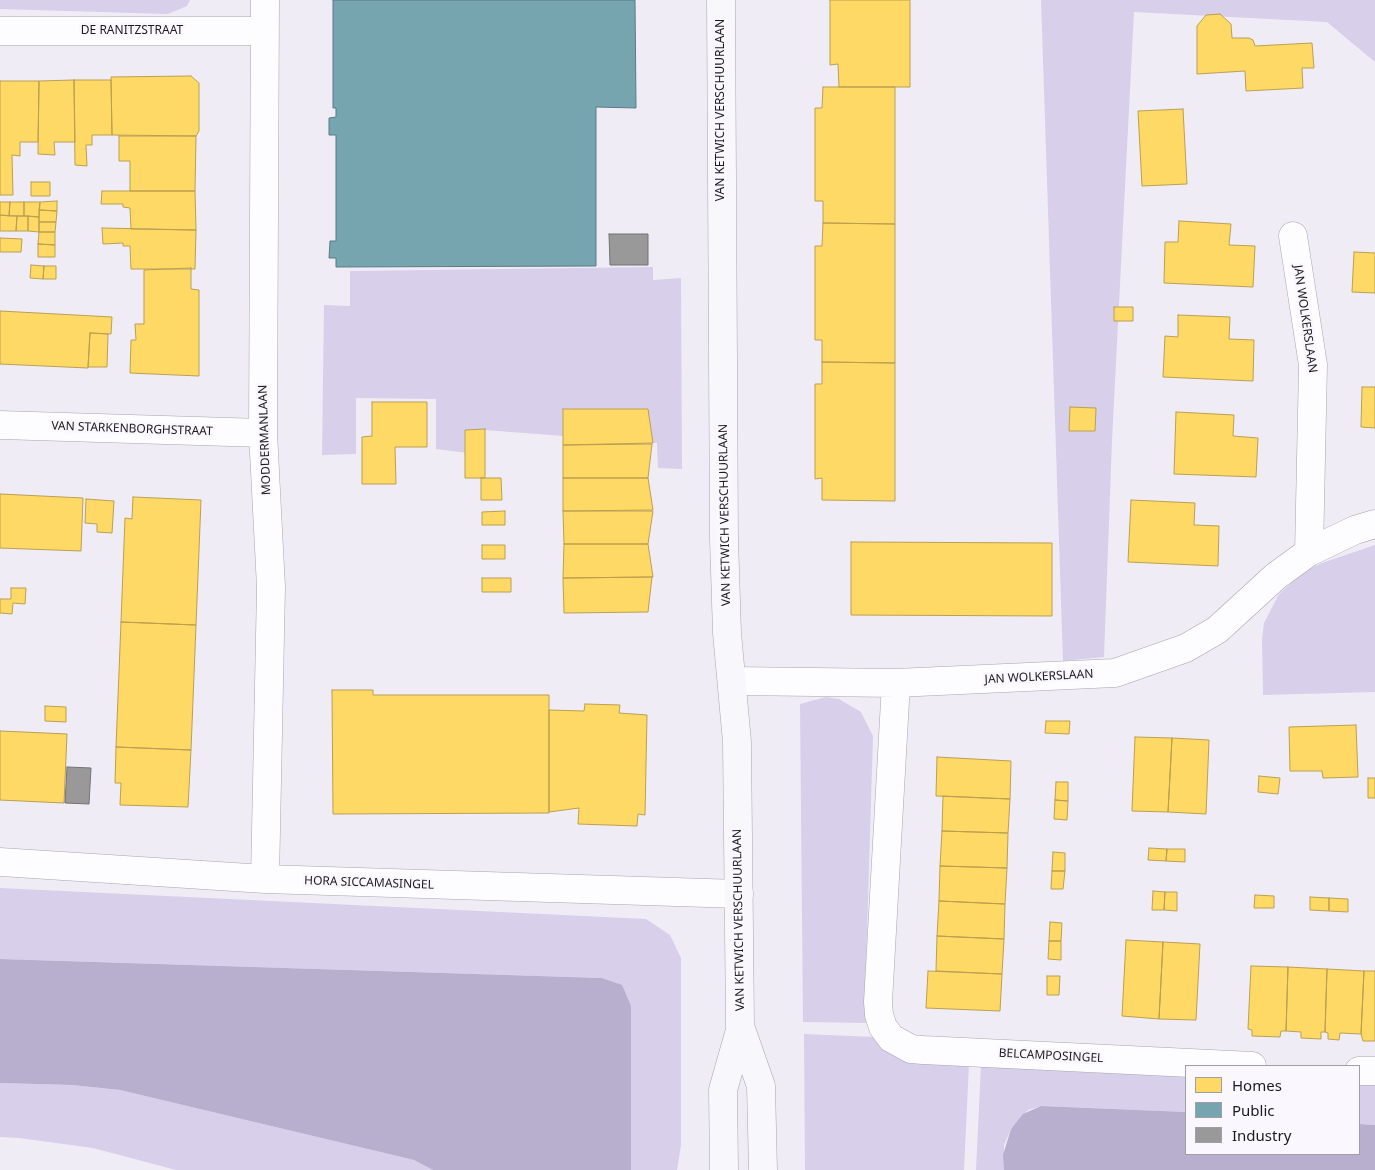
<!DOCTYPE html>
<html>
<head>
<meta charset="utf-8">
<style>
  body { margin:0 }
  #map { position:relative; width:1375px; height:1170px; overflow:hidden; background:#efecf6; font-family:"Noto Sans",sans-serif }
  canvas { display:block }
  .legend { position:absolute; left:1185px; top:1065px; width:175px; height:90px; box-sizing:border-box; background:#faf8fe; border:1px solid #a19fa5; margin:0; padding:6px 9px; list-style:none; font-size:15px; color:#1b191f }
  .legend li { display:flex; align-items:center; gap:10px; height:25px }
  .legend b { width:25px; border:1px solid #a19fa5 }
</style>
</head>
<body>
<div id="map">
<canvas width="1375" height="1170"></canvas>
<ul class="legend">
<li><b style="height:14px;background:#ffd966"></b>Homes</li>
<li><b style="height:14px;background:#76a5af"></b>Public</li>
<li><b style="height:14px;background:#999"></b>Industry</li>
</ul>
</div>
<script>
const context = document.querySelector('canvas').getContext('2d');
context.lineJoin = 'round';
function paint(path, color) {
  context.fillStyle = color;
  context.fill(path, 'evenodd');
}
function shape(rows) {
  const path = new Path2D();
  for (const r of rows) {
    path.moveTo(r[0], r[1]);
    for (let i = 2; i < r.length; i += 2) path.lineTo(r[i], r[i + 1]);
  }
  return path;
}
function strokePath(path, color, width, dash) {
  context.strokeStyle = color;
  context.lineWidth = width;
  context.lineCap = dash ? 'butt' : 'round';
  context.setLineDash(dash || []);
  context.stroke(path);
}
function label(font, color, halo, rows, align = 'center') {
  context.font = font + ' "Noto Sans",sans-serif';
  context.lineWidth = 5;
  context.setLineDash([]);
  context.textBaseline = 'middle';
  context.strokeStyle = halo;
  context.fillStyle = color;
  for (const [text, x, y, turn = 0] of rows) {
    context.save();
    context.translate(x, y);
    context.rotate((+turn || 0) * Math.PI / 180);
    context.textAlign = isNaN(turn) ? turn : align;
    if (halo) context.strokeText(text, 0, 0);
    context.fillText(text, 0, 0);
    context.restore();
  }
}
paint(shape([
  [0,0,190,0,187,6,168,14,0,9],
  [1041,0,1375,0,1375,62,1327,22,1134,12,1112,440,1104,657,1063,661],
  [653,267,653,280,681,278,682,469,658,468,657,443,484,430,483,455,436,449,436,399,356,398,356,454,322,455,324,305,350,306,350,271],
  [1375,545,1375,692,1263,695,1262,640,1264,623,1279,594,1305,571,1322,563],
  [826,697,839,699,861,712,873,736,865,999,867,1023,803,1022,800,704],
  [0,888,646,919,670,935,681,958,681,1145,677,1170,631,1170,631,1006,621,985,602,978,0,959],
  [804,1034,874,1037,881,1047,901,1059,969,1064,964,1170,805,1170],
  [981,1066,1186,1076,1186,1112,1041,1106,1028,1110,1011,1129,1004,1145,1004,1170,976,1170],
  [0,1083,72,1085,120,1090,414,1160,433,1170,176,1170,93,1148,19,1138,0,1137],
  [1359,1084,1375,1085,1375,1125,1359,1124]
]), '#d8cfeb');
paint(shape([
  [0,959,602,978,622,985,631,1006,631,1170,433,1170,414,1160,120,1090,72,1085,0,1083],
  [1041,1106,1186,1112,1186,1154,1359,1154,1359,1124,1375,1125,1375,1170,1004,1170,1003,1155,1011,1129,1023,1114]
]), '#b8aece');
const homes = shape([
  [830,0,910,0,910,87,839,87,838,64,830,65,830,0],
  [1220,14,1231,24,1232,38,1249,38,1253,40,1255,46,1312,43,1314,68,1302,68,1303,88,1246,91,1245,71,1197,74,1197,26,1206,15,1220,14],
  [191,76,199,83,199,131,196,136,112,135,111,77,191,76],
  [74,80,75,142,54,142,55,155,38,154,39,81,74,80],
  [74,80,111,80,112,135,92,135,92,145,86,145,87,166,75,165,74,80],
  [0,81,39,81,38,142,20,142,20,156,12,155,13,195,0,195,0,81],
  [823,87,895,87,895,224,823,223,823,201,815,201,815,108,822,108,823,87],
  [1183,109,1187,184,1142,186,1138,111,1183,109],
  [119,136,196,136,195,191,130,191,130,161,119,161,119,136],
  [31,182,50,182,50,196,31,196,31,182],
  [102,191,195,191,196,230,131,229,130,208,123,207,123,204,101,204,102,191],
  [57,201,57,211,39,210,40,202,57,201],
  [0,202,10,202,9,216,0,215,0,202],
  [10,202,24,202,24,216,9,216,10,202],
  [24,202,40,202,39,217,24,216,24,202],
  [39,210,57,211,56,222,39,222,39,210],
  [0,215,17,216,16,231,0,231,0,215],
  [17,216,28,216,28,231,16,231,17,216],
  [28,216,39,217,39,232,28,231,28,216],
  [1179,221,1231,224,1229,245,1255,246,1253,287,1164,283,1165,242,1178,242,1179,221],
  [39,222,56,222,55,232,39,232,39,222],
  [823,223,895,224,895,363,822,362,822,340,815,340,815,246,822,246,823,223],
  [102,228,196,230,195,269,131,269,130,246,123,246,123,243,103,244,102,228],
  [39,232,55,232,55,245,38,244,39,232],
  [0,238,22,239,21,252,0,252,0,238],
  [38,244,55,245,55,257,38,257,38,244],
  [1354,252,1375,253,1375,293,1352,292,1354,252],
  [31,265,44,266,43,279,30,278,31,265],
  [44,266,56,266,56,279,43,279,44,266],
  [191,268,191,289,199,290,199,376,130,373,131,340,136,340,135,324,144,324,144,270,191,268],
  [1114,307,1133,307,1133,321,1114,321,1114,307],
  [0,311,112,317,111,334,90,333,88,368,0,364,0,311],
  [1178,315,1230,317,1229,339,1254,340,1253,381,1163,377,1165,336,1178,337,1178,315],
  [90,333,108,334,107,367,88,367,90,333],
  [822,362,895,363,895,501,822,500,822,478,815,479,815,384,822,384,822,362],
  [1362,387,1375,387,1375,428,1361,427,1362,387],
  [372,402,427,402,427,447,395,447,396,484,362,484,362,437,372,436,372,402],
  [1070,407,1096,408,1095,431,1069,431,1070,407],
  [563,409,648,409,653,443,563,445,563,409],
  [1176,412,1234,415,1233,436,1258,438,1256,477,1174,474,1176,412],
  [485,429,485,478,465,478,465,430,485,429],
  [652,444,648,478,563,478,563,445,652,444],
  [481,478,501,478,502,500,481,500,481,478],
  [563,478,648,478,653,510,563,511,563,478],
  [0,494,83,498,81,551,0,548,0,494],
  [133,497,201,500,196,625,121,622,125,518,132,519,133,497],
  [86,499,114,501,112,533,97,532,97,524,85,523,86,499],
  [1131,500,1195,503,1194,525,1219,526,1218,566,1128,562,1131,500],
  [505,511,505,525,482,525,482,512,505,511],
  [563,511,653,511,648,544,564,544,563,511],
  [851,542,1052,543,1052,616,851,615,851,542],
  [564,544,648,544,653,577,563,578,564,544],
  [482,545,505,545,505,559,482,559,482,545],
  [652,577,648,612,564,613,563,578,652,577],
  [482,578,511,578,511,592,482,592,482,578],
  [11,588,26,588,25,604,13,603,12,614,0,613,0,599,11,599,11,588],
  [121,622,196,625,191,750,116,747,121,622],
  [332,690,373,690,373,695,549,695,549,813,333,814,332,690],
  [585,704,620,705,619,713,647,715,645,815,638,814,637,826,578,824,579,808,549,812,549,710,584,711,585,704],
  [45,706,66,707,66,722,45,721,45,706],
  [1046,721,1070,721,1069,734,1045,733,1046,721],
  [1356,725,1358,777,1323,778,1322,771,1290,771,1289,727,1356,725],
  [0,731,67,734,64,803,0,800,0,731],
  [1135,737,1172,738,1168,812,1132,811,1135,737],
  [1172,738,1209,740,1206,814,1168,812,1172,738],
  [116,747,191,750,188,807,120,805,121,783,115,783,116,747],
  [937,757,1011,761,1010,799,936,796,937,757],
  [1259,776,1280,778,1278,794,1258,792,1259,776],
  [1368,778,1375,778,1375,798,1368,798,1368,778],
  [1056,782,1068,782,1068,801,1055,800,1056,782],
  [943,796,1010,799,1008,833,942,831,943,796],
  [1055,800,1068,801,1067,820,1054,819,1055,800],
  [942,831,1008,833,1007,868,940,866,942,831],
  [1149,848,1167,849,1166,861,1148,860,1149,848],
  [1167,849,1185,849,1185,862,1166,861,1167,849],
  [1053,852,1065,853,1065,871,1052,871,1053,852],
  [940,866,1007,868,1005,904,939,901,940,866],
  [1052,871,1065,871,1063,889,1051,889,1052,871],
  [1153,891,1165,892,1164,910,1152,910,1153,891],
  [1165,892,1177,892,1177,911,1164,910,1165,892],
  [1255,895,1274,896,1274,908,1254,908,1255,895],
  [1310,897,1329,898,1329,911,1310,910,1310,897],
  [1329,898,1348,899,1348,912,1329,911,1329,898],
  [939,901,1005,904,1004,939,937,936,939,901],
  [1050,922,1062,923,1061,941,1049,941,1050,922],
  [937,936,1004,939,1002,974,936,971,937,936],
  [1126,940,1163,942,1159,1019,1122,1016,1126,940],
  [1049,941,1061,941,1061,960,1048,959,1049,941],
  [1163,942,1200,944,1196,1020,1159,1019,1163,942],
  [1251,966,1288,967,1286,1031,1281,1031,1280,1037,1252,1036,1252,1030,1248,1029,1251,966],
  [1288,967,1327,969,1325,1032,1321,1032,1321,1039,1301,1038,1301,1032,1286,1031,1288,967],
  [1327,969,1364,971,1361,1034,1340,1033,1339,1040,1328,1039,1328,1033,1325,1032,1327,969],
  [928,971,1002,974,1000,1011,926,1008,928,971],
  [1364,971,1375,971,1375,1041,1363,1041,1361,1034,1364,971],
  [1047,976,1060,976,1059,995,1047,995,1047,976]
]);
paint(homes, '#ffd966');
strokePath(homes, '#bb9f51', 1);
const public = shape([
  [333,0,635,0,636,108,596,107,596,266,336,267,336,258,329,258,330,241,336,241,336,135,329,135,329,118,336,117,336,108,333,108,333,0]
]);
paint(public, '#76a5af');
strokePath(public, '#5b7b84', 1);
const industry = shape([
  [609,234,648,234,648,265,610,265,609,234],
  [67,767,91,768,89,804,65,803,67,767]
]);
paint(industry, '#999');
strokePath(industry, '#737374', 1);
const minor = shape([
  [265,0,263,433,271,587,265,879],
  [0,31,264,31],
  [1293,236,1313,365,1309,552],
  [0,425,263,433],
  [732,681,896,683,1115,673,1186,648,1217,630,1276,576,1309,552,1355,530,1375,524],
  [896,683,878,1002,879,1015,883,1027,891,1038,911,1049,923,1050,1252,1066],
  [0,862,265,879,739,894],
  [1359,1071,1375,1071]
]);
const secondary = shape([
  [721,0,724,539,727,633,737,742,740,1026,761,1086,763,1170],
  [724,1170,723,1090,740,1030]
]);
strokePath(minor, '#a7a5ac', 29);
strokePath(secondary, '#a7a5ac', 29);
strokePath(minor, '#fdfcfe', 28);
strokePath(secondary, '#f8f7fb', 28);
label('12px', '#1b191f', '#faf8fe', [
  ["DE RANITZSTRAAT",132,31],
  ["VAN KETWICH VERSCHUURLAAN",721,110,-90],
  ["JAN WOLKERSLAAN",1305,319,82],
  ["VAN STARKENBORGHSTRAAT",132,429,2],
  ["MODDERMANLAAN",265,440,-92],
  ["VAN KETWICH VERSCHUURLAAN",725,515,-91],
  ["JAN WOLKERSLAAN",1039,677,-3],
  ["HORA SICCAMASINGEL",369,883,2],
  ["VAN KETWICH VERSCHUURLAAN",739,920,-91],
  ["BELCAMPOSINGEL",1051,1056,3]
]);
</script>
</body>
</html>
